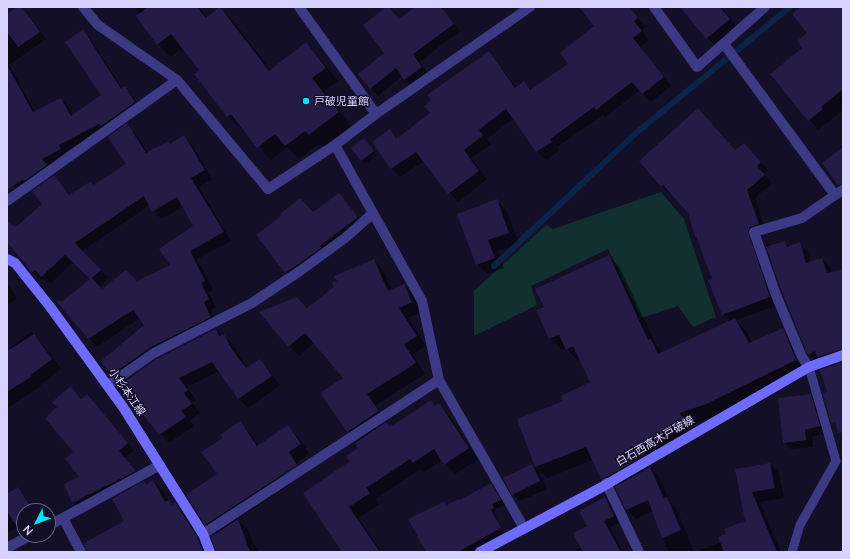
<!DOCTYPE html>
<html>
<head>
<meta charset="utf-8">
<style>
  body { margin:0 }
  #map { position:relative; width:850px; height:559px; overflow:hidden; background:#130f26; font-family:Lato,sans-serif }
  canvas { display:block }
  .frame { position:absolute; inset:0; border:8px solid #d9d4ff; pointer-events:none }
  .north { position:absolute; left:16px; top:503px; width:40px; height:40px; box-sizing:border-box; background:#130f26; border:1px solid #625e7d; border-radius:50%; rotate:228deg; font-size:11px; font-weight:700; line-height:16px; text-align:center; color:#d9d4ff }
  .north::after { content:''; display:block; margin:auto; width:14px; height:18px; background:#00e5ff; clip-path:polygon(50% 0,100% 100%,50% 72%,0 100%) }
</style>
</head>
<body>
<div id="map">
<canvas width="850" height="559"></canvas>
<div class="frame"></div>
<div class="north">N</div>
</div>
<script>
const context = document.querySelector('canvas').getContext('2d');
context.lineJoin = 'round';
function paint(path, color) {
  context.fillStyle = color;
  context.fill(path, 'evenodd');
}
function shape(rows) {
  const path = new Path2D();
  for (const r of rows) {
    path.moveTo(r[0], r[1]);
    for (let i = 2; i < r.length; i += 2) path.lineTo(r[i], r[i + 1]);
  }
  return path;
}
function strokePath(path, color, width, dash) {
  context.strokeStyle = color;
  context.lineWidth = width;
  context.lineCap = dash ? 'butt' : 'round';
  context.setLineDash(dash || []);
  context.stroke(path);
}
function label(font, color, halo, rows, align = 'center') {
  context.font = font + ' Lato,"Noto Sans JP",sans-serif';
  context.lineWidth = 3;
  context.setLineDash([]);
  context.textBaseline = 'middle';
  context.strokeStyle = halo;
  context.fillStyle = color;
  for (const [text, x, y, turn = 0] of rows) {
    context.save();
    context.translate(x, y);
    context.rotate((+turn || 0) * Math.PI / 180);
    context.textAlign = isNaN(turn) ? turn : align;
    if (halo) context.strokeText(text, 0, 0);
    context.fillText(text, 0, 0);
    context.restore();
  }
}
paint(shape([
  [661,192,684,219,716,317,693,327,678,306,641,318,608,249,531,286,537,305,474,336,474,291,546,225,553,229]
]), '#12302f');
paint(shape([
  [19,7,21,7,27,13,46,39,9,65,35,112,61,99,68,106,73,116,103,95,83,30,89,37,123,89,125,88,131,94,141,109,106,130,65,152,67,156,21,192,14,185,7,172,7,15],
  [135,7,199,7,207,18,220,8,233,21,271,71,306,44,319,57,338,81,324,91,351,126,323,148,319,144,299,159,287,147,271,160,243,128,241,129,228,116,200,70,183,48,171,57,158,44],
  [388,7,400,20,416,7,446,7,443,10,460,31,419,62,428,74,412,86,402,76,378,96,359,74,386,53],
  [590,7,630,7,645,27,641,30,649,40,640,47,671,86,651,102,640,90,605,117,603,115,557,147,559,151,546,160,537,152,514,118,487,139,491,144,471,158,487,179,458,202,424,161,400,177,392,169,373,143,389,131,398,139,431,113,489,52,517,88,524,83,532,90,570,64,595,26],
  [681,7,721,7,737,27,714,45],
  [803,7,843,7,843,110,818,130,772,74,803,48,808,33],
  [127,125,135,133,148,153,168,142,170,144,184,136,192,145,212,179,199,187,231,241,197,259,213,290,208,292,216,307,211,310,218,325,159,355,120,382,112,374,145,325,140,318,97,347,60,304,91,279,73,262,50,284,44,278,41,280,7,241,7,224,16,228,43,204,54,177,70,195,94,186,127,164],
  [150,205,161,219,184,206,194,226,171,266,137,282,102,290,99,287,108,278,82,251],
  [367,143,377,155,365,164,352,148],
  [736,151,752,152,768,170,764,174,772,183,755,198,766,232,757,235,777,305,736,320,746,331,753,343,782,329,794,340,807,372,717,415,691,425,696,436,651,457,655,467,651,469,659,477,670,502,676,508,694,552,668,552,653,511,636,519,627,510,617,488,614,490,602,478,593,460,547,478,538,468,547,489,520,501,513,494,532,465,537,470,518,419,564,402,591,383,581,360,578,361,566,348,562,350,550,338,545,307,609,256,620,268,656,345,663,352,730,321,723,314,714,279,698,239,696,236,689,212,671,192,670,194,662,186,640,161],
  [339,194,364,224,292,279,257,235,313,213],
  [497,201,507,211,519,243,498,251,504,268,487,274,477,264],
  [765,240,770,246,784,242,789,247,799,243,808,252,811,263,821,259,830,267,832,273,843,270,843,359,817,362,809,353,783,291],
  [374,260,383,270,392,290,404,285,413,295,421,312,408,318,426,346,413,354,425,374,376,405,388,422,386,423,391,428,431,401,436,406,439,405,449,415,478,459,455,474,442,460,424,472,420,469,376,499,379,504,358,518,382,552,344,552,351,462,359,448,358,442,348,432,322,394,344,378,314,343,299,356,260,312,297,298,308,309],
  [7,283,17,298,7,306],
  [216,330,233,344,247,369,260,360,280,385,248,408,239,399,219,371,187,387,196,400,192,402,200,413,189,420,194,426,169,443,121,385],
  [31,332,41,342,61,369,40,385,41,386,7,408,7,350],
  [71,387,82,399,93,402,134,450,125,458,142,478,80,509,73,502,80,477,75,452,58,408],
  [810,395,817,402,826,433,812,437,813,447,791,449,784,442],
  [240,422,249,432,259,446,288,427,297,436,309,453,298,463,284,469,290,485,237,519,248,530,253,543,259,552,217,552,216,534,206,524,218,474,224,438],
  [770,464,779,473,784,498,760,502,781,552,695,552,721,542,746,521,736,470],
  [153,481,163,491,168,501,173,505,175,504,185,514,209,552,90,552,126,521,147,485],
  [491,485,498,492,505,505,494,510,503,538,478,552,427,552,444,502,448,506,461,501],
  [17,488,35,511,24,511,24,530,19,526,7,533,7,495],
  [605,498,612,505,620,523,610,527,623,552,573,552,582,547,588,526]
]), '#0007');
strokePath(shape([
  [494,266,636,133,790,7]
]), '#0c2248', 6);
paint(shape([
  [17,7,22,7,40,32,18,47,7,32,7,14],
  [148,7,197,7,206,18,220,7,269,71,306,42,326,68,312,78,339,112,309,135,305,131,285,146,275,134,257,148,231,114,227,117,194,74,199,70,171,34,157,45,136,16],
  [386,7,389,7,399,19,415,7,441,7,454,24,413,54,422,67,404,80,396,68,370,89,358,74,384,53,363,25],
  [579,7,630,7,638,18,634,21,642,31,633,38,664,77,642,94,632,82,596,110,594,107,550,139,552,142,536,152,506,109,479,130,483,135,464,150,479,171,448,194,416,152,391,169,372,142,390,129,396,139,430,113,424,106,431,100,427,95,489,51,515,88,524,81,530,90,568,64,560,53,594,26],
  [680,7,720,7,730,19,706,39],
  [801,7,843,7,843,89,821,107,823,109,808,121,770,74,802,48,797,41,807,33,792,14],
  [83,29,121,89,125,86,135,102,101,126,99,124,59,145,61,149,42,159,47,165,24,181,23,179,7,190,7,65,33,112,61,98,71,116,101,95,65,42],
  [698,108,735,150,744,143,761,162,757,166,765,175,747,190,759,224,750,227,748,231,770,297,722,315,708,280,712,279,696,236,695,237,688,213,663,185,661,187,639,161],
  [127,123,146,153,168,141,170,144,184,135,205,170,191,178,224,232,190,251,205,281,201,283,209,299,204,302,211,317,151,347,111,375,101,361,144,325,133,310,88,339,56,301,63,301,90,279,65,255,41,277,35,270,32,272,7,242,7,222,16,227,42,204,32,191,54,175,69,195,91,181,93,185,126,164,108,137],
  [144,196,152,212,177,197,193,226,159,249,170,265,137,281,126,270,102,289,92,278,101,270,75,243],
  [364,138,374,151,361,161,351,148],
  [843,147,843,184,838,185,822,163],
  [339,193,358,217,320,246,321,248,285,273,256,235,281,216,280,214,300,198,313,212],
  [497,199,509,233,488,240,495,258,476,265,457,214],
  [762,236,766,247,785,241,787,247,800,242,806,263,822,258,827,273,843,269,843,349,817,357,815,351,808,355,782,292],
  [609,255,648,340,651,339,658,354,735,318,749,343,783,328,796,360,706,404,680,413,685,424,640,446,644,455,607,477,601,479,586,447,535,467,517,419,563,401,561,396,590,382,573,346,566,350,559,335,549,339,536,310,544,307,535,289],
  [374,259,388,291,404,284,412,302,399,308,417,336,404,344,416,363,367,394,379,411,347,432,320,393,343,378,305,333,288,347,259,312,297,297,307,308,334,287,332,283,337,281,334,276],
  [216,329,219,336,224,334,231,348,246,368,260,359,272,376,238,399,212,362,179,378,188,390,184,393,192,404,181,411,186,417,159,435,120,385,157,359],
  [34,334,52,359,31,375,32,376,7,392,7,351],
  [843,362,843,432,838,433,835,422,831,423,823,393,827,392,820,370],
  [71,386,81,399,87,394,128,443,119,451,136,471,72,503,64,484,79,477,65,459,73,452,45,418,57,407,52,402],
  [811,394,820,426,805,430,806,440,783,443,778,398],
  [431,400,435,406,439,403,469,448,444,465,434,449,413,463,410,459,366,488,370,493,349,507,380,552,342,552,303,493,350,461,346,456,358,448,355,443,386,422,390,427],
  [240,421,257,446,288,425,301,444,289,452,297,465,205,525,186,495,217,474,201,452,223,438,220,435],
  [770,463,775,488,752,492,777,552,724,552,718,537,726,534,724,529,745,521,735,469],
  [532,464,540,481,512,495,503,478],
  [650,467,664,498,667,497,681,530,662,538,648,500,626,510,615,487],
  [153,480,165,502,169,500,172,505,175,502,197,537,203,552,87,552,84,543,124,521,112,499,144,481,147,484],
  [491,483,501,500,492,504,494,508,491,510,501,528,458,552,426,552,408,519,445,501,447,505,459,499,460,500],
  [18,487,33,511,24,511,24,518,15,524,7,511,7,494],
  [605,497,614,516,604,521,621,552,583,552,573,533,587,526,579,511],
  [238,519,250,552,216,552,211,537]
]), '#241b47');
strokePath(shape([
  [792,552,800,525,836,461,809,367]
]), '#3d3a85', 9);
strokePath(shape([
  [83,7,98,25,177,80,268,189,335,145,376,114,530,7],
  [299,7,376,114],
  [654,7,697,67,765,7],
  [724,44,835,195,843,190],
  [335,145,422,301,439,380,524,528],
  [7,201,177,80],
  [809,367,802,357,776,295,754,232,802,218,835,195],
  [108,385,154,353,252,303,300,271,345,238,372,214],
  [606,483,639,552],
  [63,518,160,465],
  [48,526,63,518,81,552],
  [203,534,439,380],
  [7,548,31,535]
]), '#3d3a85', 10);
strokePath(shape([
  [7,259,15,263,51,308,123,407,203,534,210,552],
  [480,552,602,487,809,367,843,355]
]), '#6f6bff', 10);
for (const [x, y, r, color] of [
  [306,101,4,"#00e5ff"]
]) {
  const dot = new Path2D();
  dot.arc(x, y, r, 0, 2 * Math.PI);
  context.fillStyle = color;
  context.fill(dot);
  strokePath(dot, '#130f26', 1.5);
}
label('11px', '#d9d4ff', '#130f26', [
  ["戸破児童館",314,101]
], 'left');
label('11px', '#d9d4ff', '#130f26', [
  ["小杉本江線",127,392,55],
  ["白石西高木戸破線",655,441,-30]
]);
</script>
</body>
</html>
